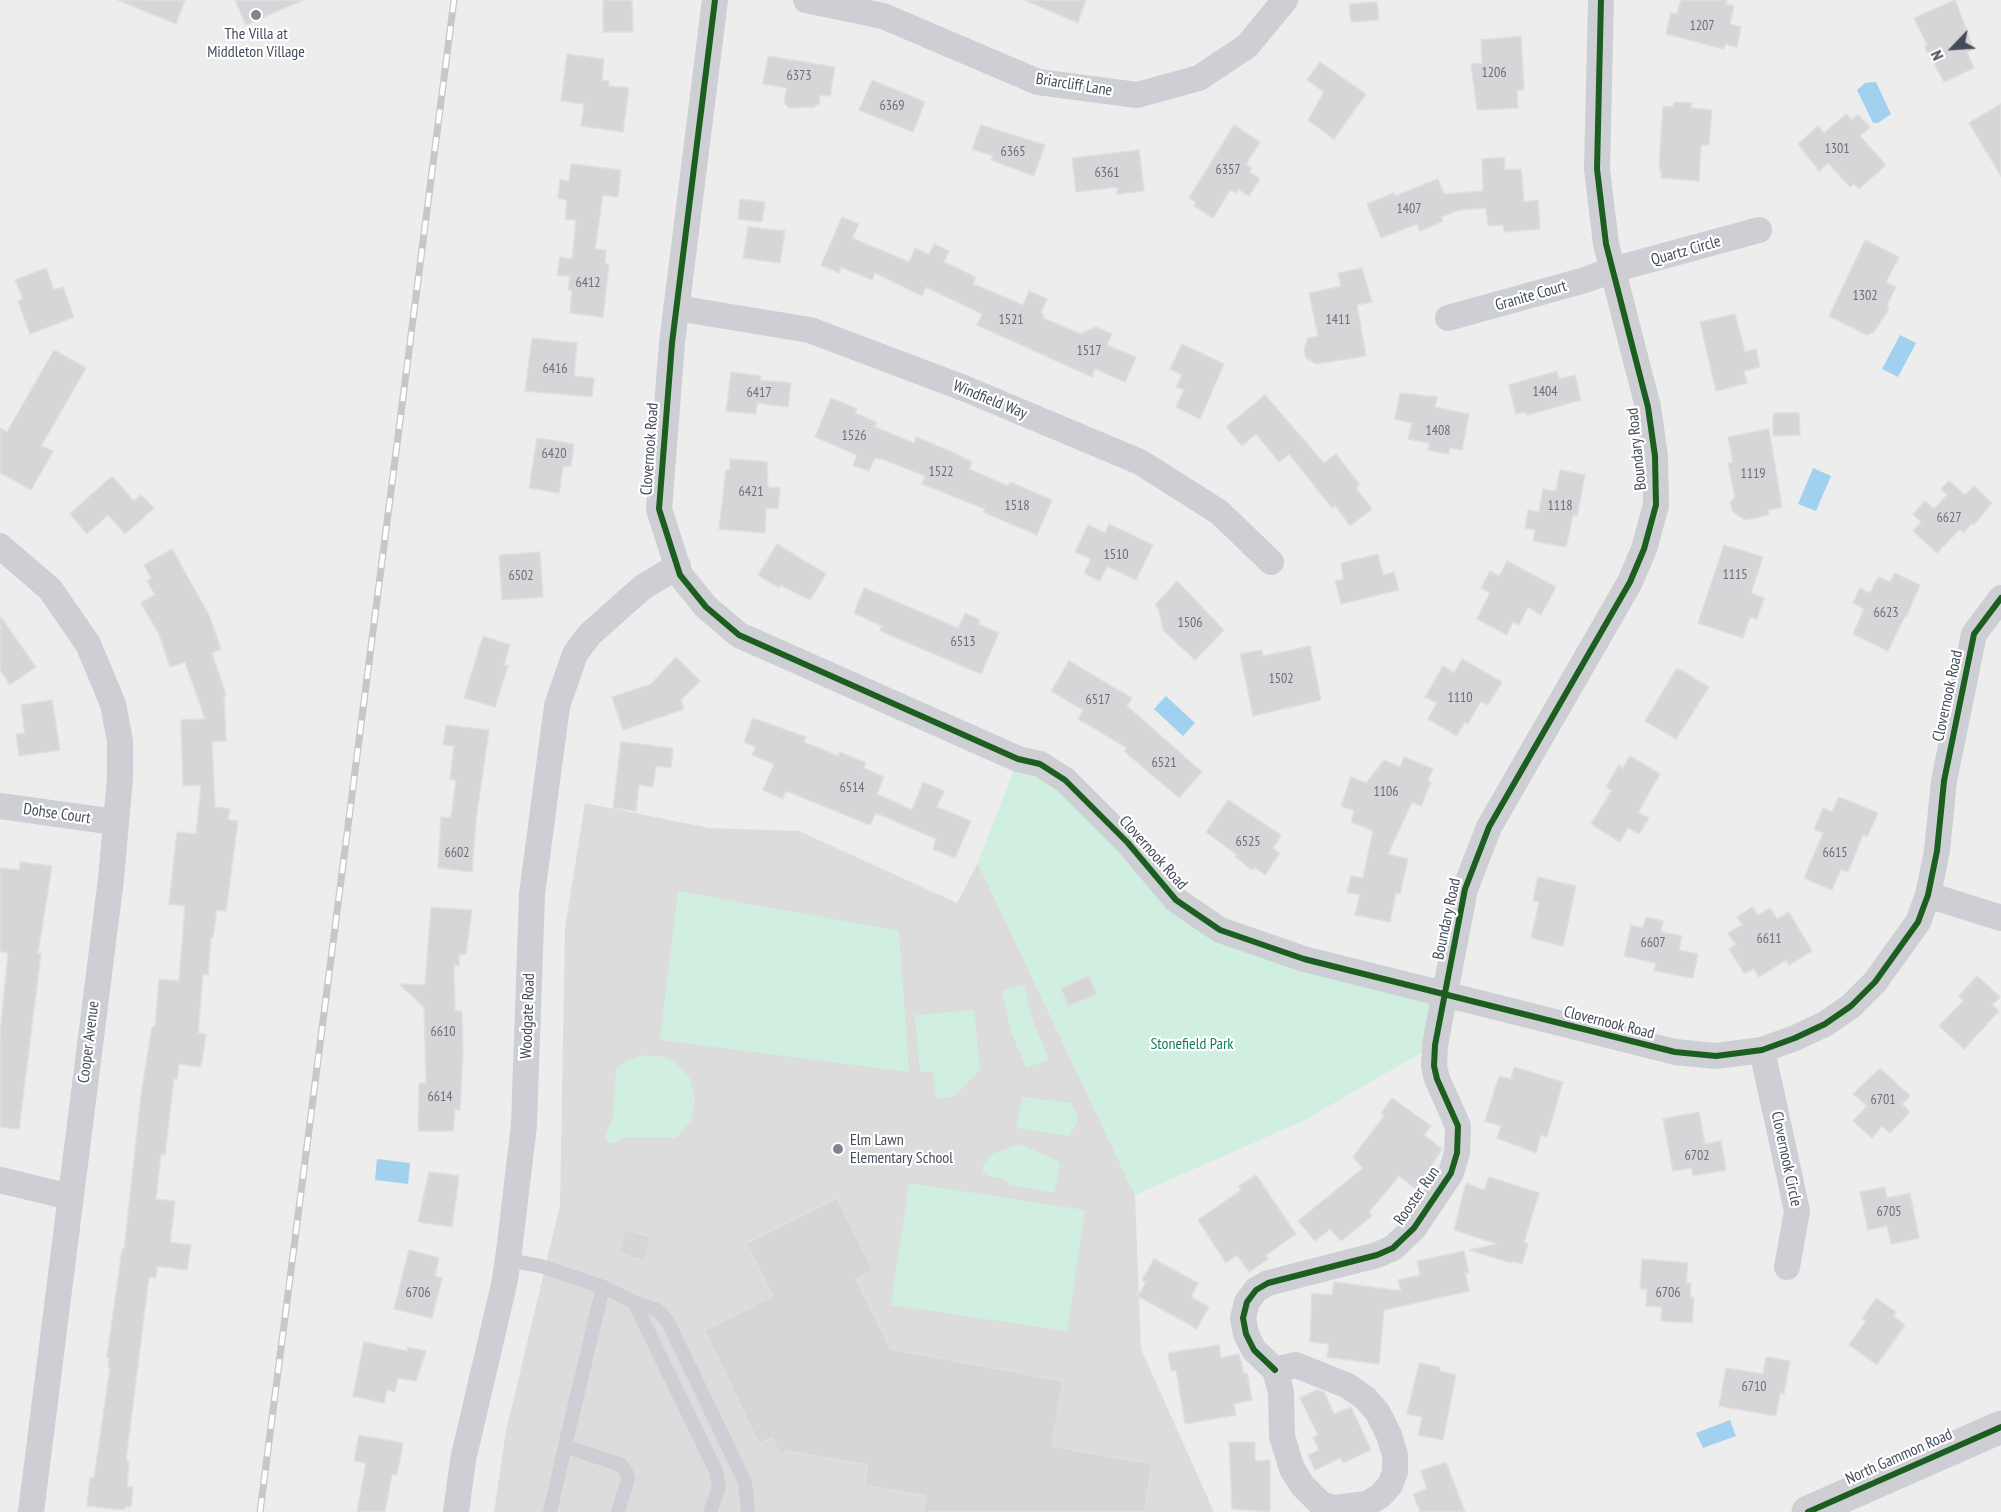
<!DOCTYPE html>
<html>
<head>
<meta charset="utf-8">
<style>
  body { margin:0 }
  #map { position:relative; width:2001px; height:1512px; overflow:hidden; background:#eeeded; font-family:"PT Sans Narrow",sans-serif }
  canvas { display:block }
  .north { position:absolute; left:1923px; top:18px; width:60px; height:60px; -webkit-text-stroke:4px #fff; paint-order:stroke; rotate:245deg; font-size:16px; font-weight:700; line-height:24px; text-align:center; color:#444c5b }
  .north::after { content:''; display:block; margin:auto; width:21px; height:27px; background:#444c5b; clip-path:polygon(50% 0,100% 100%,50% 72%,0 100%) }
</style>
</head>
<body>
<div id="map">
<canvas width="2001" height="1512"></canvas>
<div class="north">N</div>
</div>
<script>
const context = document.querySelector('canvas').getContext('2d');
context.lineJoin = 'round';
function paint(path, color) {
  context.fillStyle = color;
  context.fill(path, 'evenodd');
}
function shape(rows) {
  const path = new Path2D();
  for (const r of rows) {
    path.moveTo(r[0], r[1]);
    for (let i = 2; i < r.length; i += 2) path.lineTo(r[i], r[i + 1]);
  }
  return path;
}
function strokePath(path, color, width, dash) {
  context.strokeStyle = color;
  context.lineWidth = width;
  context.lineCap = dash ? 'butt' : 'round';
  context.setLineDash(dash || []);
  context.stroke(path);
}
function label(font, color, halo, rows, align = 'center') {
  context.font = font + ' "PT Sans Narrow",sans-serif';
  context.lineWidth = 4.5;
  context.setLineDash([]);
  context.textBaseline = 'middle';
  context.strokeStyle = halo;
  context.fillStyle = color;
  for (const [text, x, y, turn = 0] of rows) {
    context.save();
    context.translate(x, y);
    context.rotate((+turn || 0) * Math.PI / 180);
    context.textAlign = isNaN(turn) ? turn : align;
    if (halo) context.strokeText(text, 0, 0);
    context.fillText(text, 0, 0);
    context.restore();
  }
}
paint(shape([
  [585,803,709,828,799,831,957,903,978,863,1135,1195,1141,1349,1214,1512,494,1512,506,1431,560,1205,565,928]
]), '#dcdcdd');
paint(shape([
  [1018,759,1040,764,1220,930,1444,995,1435,1045,1303,1121,1135,1195,978,863],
  [678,891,899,931,909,1072,660,1040],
  [1024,985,1032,1019,1049,1059,1026,1068,1011,1032,1002,990],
  [974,1010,980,1070,954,1097,936,1099,933,1071,920,1072,915,1015],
  [644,1055,665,1057,674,1062,689,1077,695,1099,691,1121,676,1138,624,1137,616,1143,609,1143,605,1137,613,1116,616,1069,624,1062],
  [1022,1097,1071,1103,1077,1116,1077,1124,1069,1136,1016,1128],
  [1019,1144,1056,1160,1060,1164,1054,1193,1010,1185,1002,1178,988,1176,983,1172,983,1165,992,1154],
  [909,1183,1085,1210,1067,1331,891,1305]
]), '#d0efe1');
paint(shape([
  [1876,82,1891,114,1878,123,1873,123,1857,90,1865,83],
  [1900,335,1916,343,1898,377,1882,369],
  [1813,468,1831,476,1816,511,1798,504],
  [1166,696,1195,723,1183,736,1154,709],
  [377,1159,410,1163,408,1184,375,1180],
  [1730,1420,1736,1436,1703,1448,1696,1433]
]), '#a2d1ef');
const building = shape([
  [118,0,185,0,176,24,118,0],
  [235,0,303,0,246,25,235,0],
  [603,0,632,0,633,32,603,32,603,0],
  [1024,0,1086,0,1078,23,1024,0],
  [1681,0,1727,0,1726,4,1734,6,1730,24,1741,27,1737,47,1725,44,1724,49,1666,34,1671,13,1677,14,1681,0],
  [1955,0,1974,49,1967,52,1974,68,1944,82,1924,46,1927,45,1914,18,1955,0],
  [1377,2,1379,20,1351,22,1349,4,1377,2],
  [1521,36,1524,90,1517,90,1518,108,1477,110,1471,64,1482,63,1481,40,1521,36],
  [567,54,604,59,602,80,609,81,609,86,629,88,623,132,581,126,584,104,561,101,567,54],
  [768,56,835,67,830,96,820,95,819,104,813,107,789,108,784,102,787,88,763,84,768,56],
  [1320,62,1366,94,1334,139,1308,120,1324,92,1307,80,1320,62],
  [872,80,925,102,913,132,859,110,872,80],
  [1674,102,1692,103,1691,108,1712,110,1709,145,1701,145,1699,181,1661,178,1661,169,1659,169,1663,106,1673,107,1674,102],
  [2001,104,2001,176,1969,123,2001,104],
  [1846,114,1852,120,1858,115,1870,127,1860,136,1886,165,1859,189,1854,184,1850,187,1828,163,1819,171,1798,144,1818,126,1824,133,1846,114],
  [981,125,1045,145,1034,176,991,160,993,156,972,149,981,125],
  [1234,125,1260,142,1246,164,1252,168,1249,172,1260,179,1249,196,1238,189,1236,193,1230,190,1213,218,1194,206,1196,202,1189,198,1234,125],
  [1139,150,1144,191,1117,194,1117,187,1076,192,1072,158,1139,150],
  [1504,157,1505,170,1521,169,1524,202,1538,200,1540,229,1504,232,1503,225,1488,226,1486,208,1459,210,1441,217,1443,221,1420,231,1417,224,1381,238,1367,204,1394,193,1395,196,1438,179,1444,194,1483,191,1482,159,1504,157],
  [571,164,621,170,618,197,603,195,595,249,606,250,605,263,609,264,603,317,570,313,572,290,568,290,570,276,557,275,560,257,572,259,576,220,565,219,567,200,558,198,560,179,569,181,571,164],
  [740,199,765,202,762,222,738,219,740,199],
  [842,217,859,224,852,238,909,262,915,248,929,255,934,244,949,251,944,262,976,277,973,284,1023,305,1029,291,1047,299,1041,313,1044,315,1043,318,1081,334,1096,327,1112,334,1107,345,1136,357,1125,382,1095,369,1092,377,977,325,982,314,926,287,922,296,875,273,872,280,841,267,839,273,821,265,842,217],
  [748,227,785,231,780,263,743,258,748,227],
  [1865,240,1899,257,1886,282,1896,287,1887,305,1889,309,1874,332,1867,335,1829,316,1865,240],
  [46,268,54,290,63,287,74,317,30,334,18,301,23,299,15,280,46,268],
  [1362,268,1372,302,1357,305,1366,356,1316,364,1306,358,1304,349,1308,338,1318,336,1309,293,1341,286,1338,273,1362,268],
  [1735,314,1745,352,1756,349,1760,367,1744,371,1747,383,1716,391,1700,322,1735,314],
  [532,338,577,343,574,376,594,378,592,397,525,391,532,338],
  [1182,344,1224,364,1200,419,1176,407,1184,390,1176,387,1182,375,1170,369,1182,344],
  [54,350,86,368,41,446,53,451,31,490,0,473,0,428,7,432,54,350],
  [1557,371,1559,379,1575,375,1581,400,1527,415,1526,412,1516,414,1509,385,1557,371],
  [731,372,761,376,760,380,791,383,788,407,757,403,756,414,726,411,731,372],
  [1400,393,1437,397,1435,407,1469,414,1462,450,1450,448,1449,454,1428,450,1429,443,1408,439,1412,423,1395,419,1400,393],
  [1265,395,1324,463,1336,454,1360,485,1356,488,1372,509,1350,526,1335,505,1332,508,1289,454,1279,462,1256,434,1242,446,1226,427,1265,395],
  [831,398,857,409,855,413,876,422,875,427,914,443,916,437,952,452,972,462,969,469,1008,486,1010,482,1052,500,1037,535,983,512,985,509,922,484,925,476,882,459,875,458,869,471,853,465,857,455,815,437,831,398],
  [1773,413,1799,413,1800,435,1773,436,1773,413],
  [1769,429,1782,507,1768,510,1769,515,1745,520,1733,512,1730,502,1735,497,1728,463,1733,462,1728,437,1769,429],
  [537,438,574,444,571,467,563,466,559,493,529,488,537,438],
  [730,459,767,462,768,487,780,488,778,509,766,508,765,533,719,529,726,470,730,470,730,459],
  [1560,470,1585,475,1577,516,1573,515,1566,547,1533,541,1535,530,1525,528,1528,510,1539,512,1543,489,1556,491,1560,470],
  [112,476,134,501,141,495,154,508,125,534,108,515,87,534,70,514,112,476],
  [1949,481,1965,495,1974,486,1992,503,1974,525,1972,523,1963,533,1960,529,1937,553,1913,531,1921,522,1913,514,1925,501,1934,509,1947,495,1941,489,1949,481],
  [1109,524,1153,545,1136,580,1107,566,1100,581,1084,573,1091,559,1075,552,1088,525,1105,533,1109,524],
  [777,544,826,574,810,600,780,585,779,588,758,575,777,544],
  [1724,545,1763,557,1751,593,1764,598,1757,619,1750,617,1743,638,1698,623,1724,545],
  [172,549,209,615,221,649,212,653,226,695,224,696,226,741,212,742,215,807,230,809,228,820,238,821,226,911,217,910,213,938,211,938,208,975,203,974,198,1033,206,1034,201,1067,179,1064,177,1079,174,1079,165,1155,161,1155,156,1199,175,1201,170,1242,191,1245,187,1270,157,1266,156,1278,149,1277,126,1460,129,1461,127,1487,133,1487,131,1507,125,1507,125,1510,87,1506,90,1478,94,1478,110,1368,108,1367,109,1358,107,1357,122,1249,124,1250,141,1095,152,1027,155,1027,159,979,179,981,185,906,169,904,177,832,196,834,201,785,183,786,181,720,205,719,185,662,170,667,159,634,141,603,155,595,147,581,151,578,144,565,172,549],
  [540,552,543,597,502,600,499,555,540,552],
  [1378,554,1383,575,1394,572,1399,590,1341,604,1335,581,1343,579,1341,563,1378,554],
  [1507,561,1556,587,1541,615,1528,607,1519,625,1513,622,1507,635,1477,619,1490,593,1481,588,1490,571,1499,576,1507,561],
  [1895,573,1920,585,1906,617,1905,616,1888,651,1853,634,1864,609,1853,603,1860,588,1870,593,1878,577,1890,582,1895,573],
  [1177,581,1224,630,1195,660,1163,630,1159,610,1155,605,1177,581],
  [864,588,958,628,965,613,980,620,978,624,999,633,981,674,880,631,882,626,854,613,864,588],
  [0,616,36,667,10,685,0,670,0,616],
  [483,636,510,645,504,665,508,666,495,707,464,698,483,636],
  [1310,646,1321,700,1253,716,1240,654,1262,650,1263,656,1310,646],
  [676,657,700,681,681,700,684,709,623,730,612,697,651,684,676,657],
  [1462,659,1502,682,1488,705,1481,701,1468,724,1465,722,1457,736,1428,719,1437,703,1425,697,1443,666,1454,673,1462,659],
  [1069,661,1132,698,1127,706,1202,772,1179,798,1124,751,1127,748,1078,719,1083,710,1051,691,1069,661],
  [1677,668,1709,687,1676,739,1645,721,1677,668],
  [52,700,60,750,19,756,16,734,25,733,21,705,52,700],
  [753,718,806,737,804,742,838,756,840,752,866,763,864,768,884,777,877,794,912,810,923,782,944,791,937,807,971,821,955,858,933,849,936,839,876,813,870,825,786,791,783,799,763,790,774,764,752,755,756,747,744,742,753,718],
  [446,725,489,730,476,820,472,872,438,868,441,817,451,818,456,780,450,779,454,746,443,745,446,725],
  [621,742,673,748,671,768,656,766,653,787,639,785,636,811,613,808,621,742],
  [1630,756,1660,774,1638,812,1649,818,1639,834,1628,828,1620,842,1591,824,1612,790,1606,787,1619,765,1623,768,1630,756],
  [1404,757,1433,769,1428,781,1431,782,1421,806,1412,802,1388,854,1408,859,1400,894,1396,893,1390,922,1355,915,1360,895,1347,892,1351,876,1363,878,1373,831,1351,822,1354,811,1341,806,1351,777,1366,783,1384,760,1400,767,1404,757],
  [1839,797,1878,813,1867,837,1863,835,1848,872,1841,869,1832,890,1804,878,1823,833,1814,829,1823,808,1832,812,1839,797],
  [1228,800,1281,835,1273,848,1280,853,1265,875,1254,867,1252,870,1235,857,1237,855,1206,832,1228,800],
  [20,862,52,866,38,953,41,954,19,1129,0,1127,0,1035,8,953,0,951,0,868,19,870,20,862],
  [1538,877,1576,886,1563,946,1531,938,1539,902,1533,901,1538,877],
  [431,907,472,910,466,954,459,954,459,966,454,965,455,1011,462,1011,463,1053,460,1110,455,1110,453,1131,418,1131,419,1083,426,1083,424,1007,399,984,425,985,431,907],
  [1752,907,1758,915,1770,908,1777,919,1789,912,1812,951,1789,965,1786,960,1759,977,1754,969,1744,973,1729,949,1736,945,1728,933,1742,925,1737,917,1752,907],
  [1646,917,1663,921,1661,932,1682,936,1679,950,1698,954,1693,978,1654,971,1656,963,1624,956,1631,925,1643,928,1646,917],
  [1089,976,1097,994,1068,1006,1061,988,1089,976],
  [1977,976,2000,997,1992,1005,1999,1011,1964,1049,1939,1026,1963,1001,1959,996,1977,976],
  [1514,1067,1563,1082,1547,1137,1541,1135,1536,1153,1497,1138,1501,1126,1485,1121,1499,1076,1511,1079,1514,1067],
  [1880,1068,1910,1096,1902,1104,1910,1112,1890,1133,1882,1126,1872,1138,1853,1121,1867,1106,1853,1094,1880,1068],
  [1392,1098,1431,1126,1424,1135,1442,1149,1430,1168,1434,1171,1418,1191,1399,1176,1369,1212,1372,1216,1341,1241,1330,1229,1315,1241,1298,1221,1363,1168,1353,1157,1384,1116,1381,1113,1392,1098],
  [1699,1112,1705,1144,1721,1141,1726,1170,1693,1176,1691,1168,1673,1171,1663,1119,1699,1112],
  [429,1172,459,1176,452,1227,418,1222,429,1172],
  [1256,1175,1296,1234,1266,1255,1268,1259,1249,1272,1237,1255,1226,1263,1198,1220,1241,1190,1239,1186,1256,1175],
  [1489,1177,1539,1193,1524,1242,1528,1244,1522,1264,1513,1261,1512,1263,1469,1250,1497,1244,1454,1230,1466,1183,1484,1190,1489,1177],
  [1885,1187,1887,1198,1910,1193,1919,1238,1891,1244,1887,1226,1868,1230,1860,1192,1885,1187],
  [837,1198,873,1270,856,1279,891,1349,1063,1381,1052,1446,1152,1464,1144,1512,923,1512,925,1496,864,1485,868,1465,788,1451,780,1455,772,1438,759,1444,704,1330,772,1296,746,1243,837,1198],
  [625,1229,651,1237,645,1261,618,1253,625,1229],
  [409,1250,439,1258,435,1276,442,1278,432,1318,394,1309,409,1250],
  [1464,1251,1469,1272,1465,1273,1469,1291,1384,1310,1379,1364,1327,1357,1329,1344,1310,1342,1312,1293,1332,1295,1334,1282,1401,1291,1398,1280,1420,1275,1417,1261,1464,1251],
  [1154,1259,1198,1283,1191,1297,1209,1307,1197,1329,1138,1296,1146,1282,1142,1280,1154,1259],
  [1642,1259,1688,1263,1686,1283,1691,1283,1690,1297,1694,1297,1692,1323,1661,1321,1662,1307,1646,1306,1647,1289,1640,1289,1642,1259],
  [1876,1298,1896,1312,1893,1316,1905,1325,1877,1365,1849,1345,1866,1321,1862,1319,1876,1298],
  [364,1342,407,1351,408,1347,426,1351,416,1381,398,1378,395,1392,387,1390,384,1403,353,1396,364,1342],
  [1219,1345,1221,1358,1239,1354,1244,1374,1247,1373,1252,1400,1234,1404,1236,1415,1185,1424,1176,1370,1171,1371,1168,1353,1219,1345],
  [1766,1357,1790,1361,1784,1394,1780,1393,1776,1416,1719,1406,1726,1368,1763,1374,1766,1357],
  [1419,1363,1440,1367,1440,1371,1456,1375,1443,1440,1418,1435,1422,1417,1407,1414,1419,1363],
  [1317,1390,1324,1392,1334,1414,1351,1407,1371,1450,1343,1463,1340,1458,1315,1470,1308,1455,1319,1450,1313,1437,1318,1435,1300,1398,1317,1390],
  [359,1435,403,1443,397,1475,392,1474,385,1512,357,1512,366,1463,354,1461,359,1435],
  [1229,1442,1255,1442,1255,1461,1270,1460,1270,1512,1232,1509,1229,1442],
  [1446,1462,1465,1512,1420,1512,1413,1494,1427,1489,1421,1471,1446,1462]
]);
paint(building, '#d6d6d9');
strokePath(building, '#dfdfe0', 1.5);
strokePath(shape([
  [508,1260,541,1266,603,1287,634,1302,716,1471,719,1487,710,1512],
  [634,1302,657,1310,667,1320,745,1482,748,1512],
  [565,1446,603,1287],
  [550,1512,565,1446,621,1465,626,1472,628,1479,618,1512]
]), '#cecfd4', 14);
strokePath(shape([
  [715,0,672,343,659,509,680,575,706,607,739,635,1018,759,1040,764,1065,780,1128,843,1176,900,1220,930,1304,959,1675,1052,1716,1056,1762,1050,1795,1038,1825,1024,1851,1006,1875,982,1918,922,1928,895,1937,851,1944,781,1974,634,2001,598],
  [806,0,883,16,1038,82,1137,95,1199,78,1247,46,1285,0],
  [676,308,810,330,966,389,1140,462,1219,512,1271,562],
  [1448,318,1585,280,1612,270,1759,230],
  [0,546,50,589,88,644,113,704,120,741,120,778,111,879,31,1512],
  [0,806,115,822],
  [1928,895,2001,918],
  [1762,1050,1797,1211,1787,1267],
  [0,1180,70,1197],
  [1296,1365,1348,1386,1365,1398,1378,1413,1389,1435,1395,1455,1395,1472,1390,1485,1380,1496,1367,1504,1334,1508,1321,1504,1302,1485,1292,1469,1282,1436,1281,1392,1275,1370,1296,1365],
  [1275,1370,1254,1350,1246,1334,1243,1318,1247,1302,1256,1290,1268,1283,1377,1255,1393,1248,1414,1228,1451,1173,1457,1153,1458,1126,1437,1079,1434,1066,1435,1045,1465,889,1489,827,1630,582,1644,549,1656,505,1655,456,1648,407,1606,244,1597,169,1601,0],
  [456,1512,463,1460,505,1280,509,1251,524,1125,532,894,557,706,575,654,589,635,643,587,678,566]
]), '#cecfd4', 26);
strokePath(shape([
  [1808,1512,2001,1427]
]), '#cdcfd4', 33);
const rail = shape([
  [260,1512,454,0]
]);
strokePath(rail, '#c6c7ca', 7);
strokePath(rail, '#fff', 4.5, [14]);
strokePath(shape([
  [715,0,672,343,659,509,680,575,706,607,739,635,1018,759,1040,764,1065,780,1128,843,1176,900,1220,930,1304,959,1675,1052,1716,1056,1762,1050,1795,1038,1825,1024,1851,1006,1875,982,1918,922,1928,895,1937,851,1944,781,1974,634,2001,598],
  [1275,1370,1254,1350,1246,1334,1243,1318,1247,1302,1256,1290,1268,1283,1377,1255,1393,1248,1414,1228,1451,1173,1457,1153,1458,1126,1437,1079,1434,1066,1435,1045,1465,889,1489,827,1630,582,1644,549,1656,505,1655,456,1648,407,1606,244,1597,169,1601,0],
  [1808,1512,2001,1427]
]), '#1b5e20', 6);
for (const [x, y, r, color] of [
  [256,15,6,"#80848e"],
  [838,1149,6,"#80848e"]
]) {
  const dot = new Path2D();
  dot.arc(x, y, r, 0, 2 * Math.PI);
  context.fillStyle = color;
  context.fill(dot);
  strokePath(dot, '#fff', 2);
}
label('14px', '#6a707c', null, [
  ["1207",1702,26],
  ["1206",1494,73],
  ["6373",799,76],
  ["6369",892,106],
  ["1301",1837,149],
  ["6365",1013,152],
  ["6357",1228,170],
  ["6361",1107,173],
  ["1407",1409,209],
  ["6412",588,283],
  ["1302",1865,296],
  ["1521",1011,320],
  ["1411",1338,320],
  ["1517",1089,351],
  ["6416",555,369],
  ["1404",1545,392],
  ["6417",759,393],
  ["1408",1438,431],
  ["1526",854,436],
  ["6420",554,454],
  ["1522",941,472],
  ["1119",1753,474],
  ["6421",751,492],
  ["1518",1017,506],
  ["1118",1560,506],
  ["6627",1949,518],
  ["1510",1116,555],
  ["1115",1735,575],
  ["6502",521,576],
  ["6623",1886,613],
  ["1506",1190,623],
  ["6513",963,642],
  ["1502",1281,679],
  ["1110",1460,698],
  ["6517",1098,700],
  ["6521",1164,763],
  ["6514",852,788],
  ["1106",1386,792],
  ["6525",1248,842],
  ["6602",457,853],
  ["6615",1835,853],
  ["6611",1769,939],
  ["6607",1653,943],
  ["6610",443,1032],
  ["6614",440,1097],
  ["6701",1883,1100],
  ["6702",1697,1156],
  ["6705",1889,1212],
  ["6706",418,1293],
  ["6706",1668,1293],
  ["6710",1754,1387]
]);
label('16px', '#444c5b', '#fff', [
  ["The Villa at",256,34],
  ["Middleton Village",256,52],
  ["Elm Lawn",850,1140,"left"],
  ["Elementary School",850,1158,"left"]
]);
label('16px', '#444c5b', '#fff', [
  ["Briarcliff Lane",1074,85,9],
  ["Quartz Circle",1686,251,-16],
  ["Granite Court",1531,296,-16],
  ["Windfield Way",990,400,22],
  ["Clovernook Road",650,449,-86],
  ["Boundary Road",1637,449,-96],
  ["Clovernook Road",1948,696,-78],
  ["Dohse Court",57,814,8],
  ["Clovernook Road",1153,853,48],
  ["Boundary Road",1447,919,-78],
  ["Woodgate Road",528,1016,-88],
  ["Clovernook Road",1609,1023,14],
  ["Cooper Avenue",89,1042,-83],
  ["Clovernook Circle",1786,1159,78],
  ["Rooster Run",1417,1196,-55],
  ["North Gammon Road",1899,1457,-24]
]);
label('16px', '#127f5c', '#fff', [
  ["Stonefield Park",1192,1044]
]);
</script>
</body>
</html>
